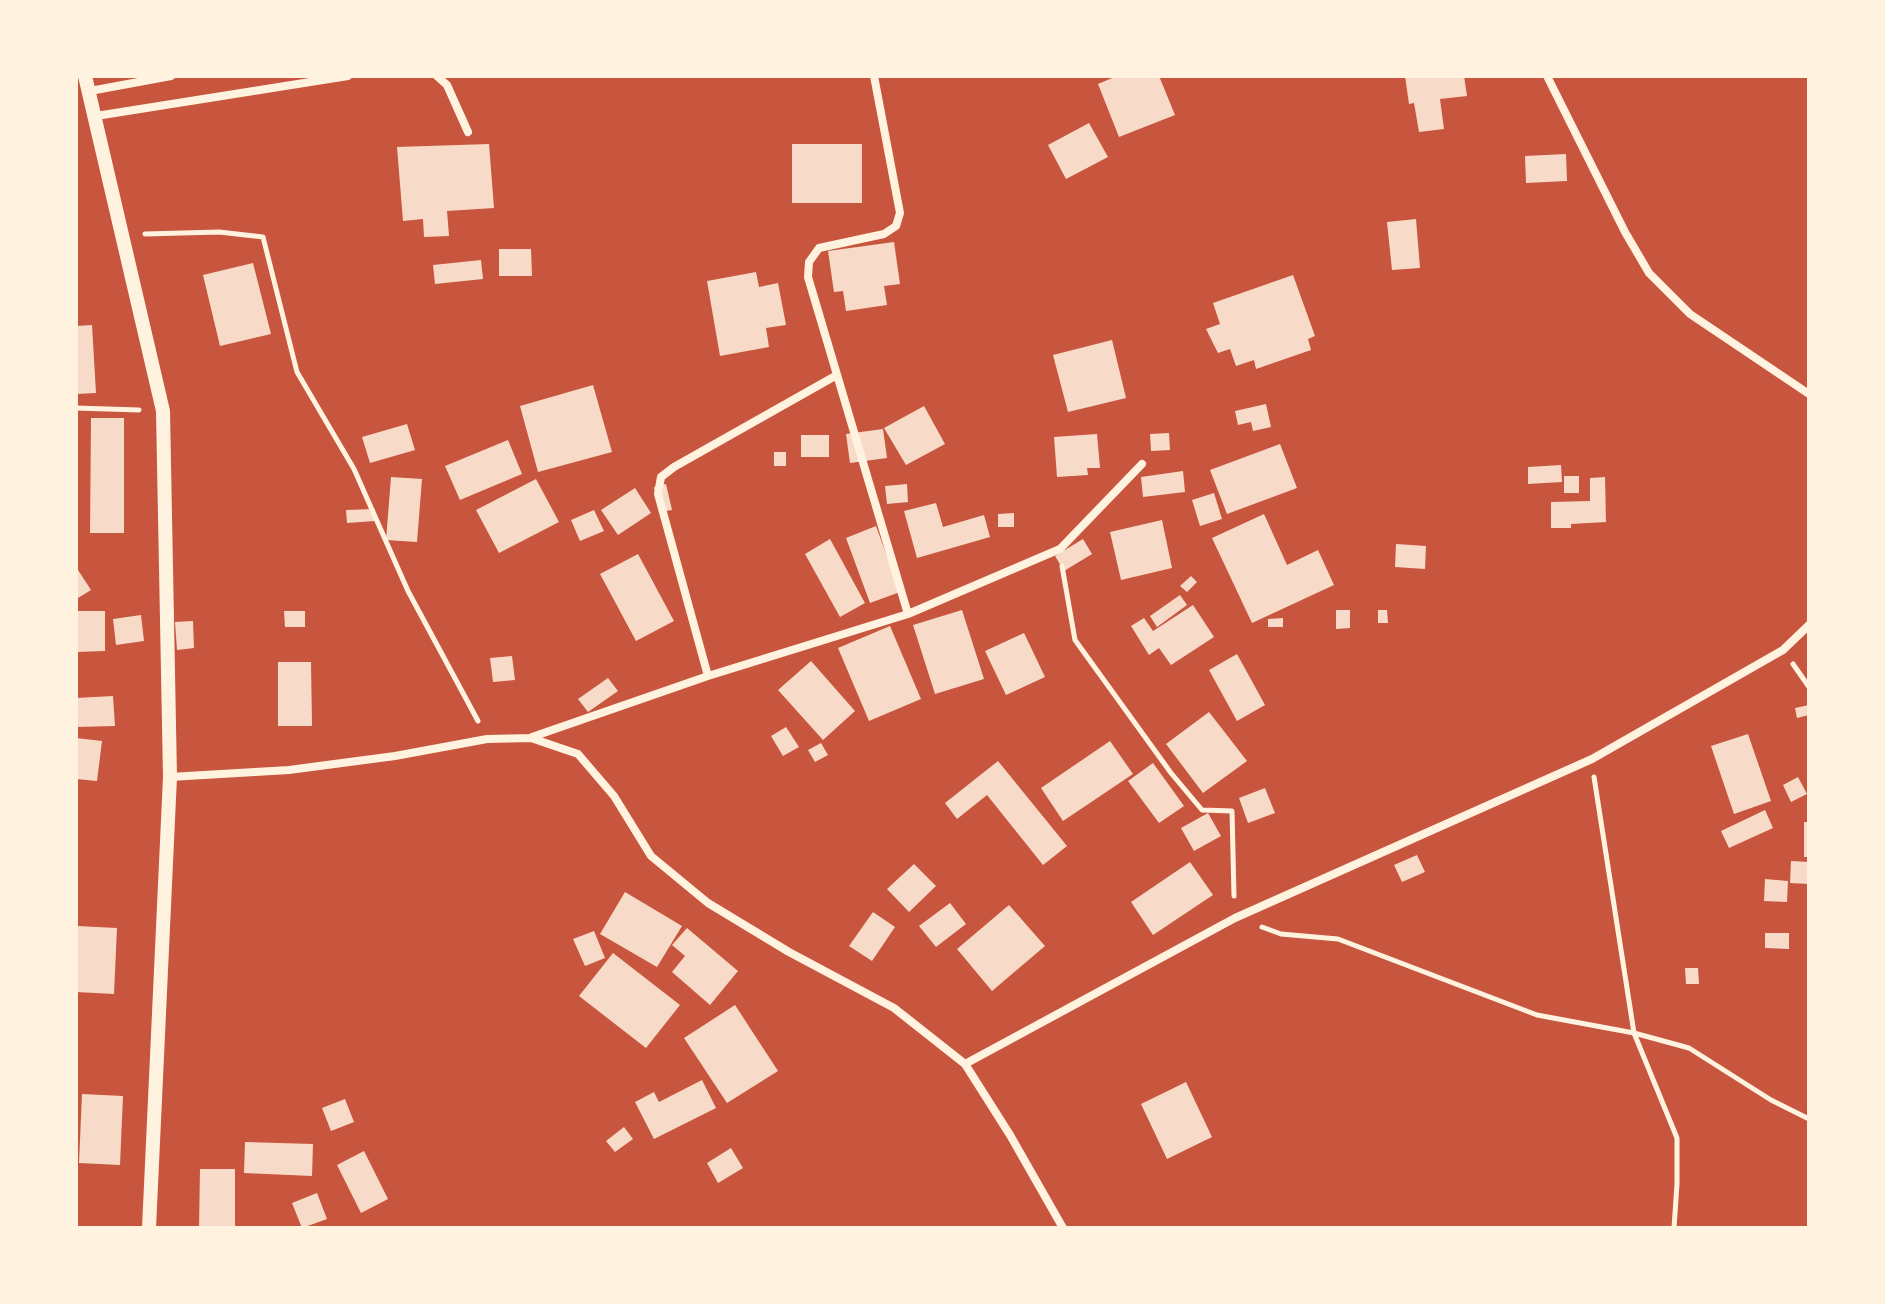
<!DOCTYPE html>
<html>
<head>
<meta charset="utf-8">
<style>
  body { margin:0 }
  #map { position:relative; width:1885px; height:1304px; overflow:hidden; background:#c8553d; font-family:"Noto Sans",sans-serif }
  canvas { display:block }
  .frame { position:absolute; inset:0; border:78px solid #fff3e0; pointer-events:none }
</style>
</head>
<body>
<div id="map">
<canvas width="1885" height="1304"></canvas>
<div class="frame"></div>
</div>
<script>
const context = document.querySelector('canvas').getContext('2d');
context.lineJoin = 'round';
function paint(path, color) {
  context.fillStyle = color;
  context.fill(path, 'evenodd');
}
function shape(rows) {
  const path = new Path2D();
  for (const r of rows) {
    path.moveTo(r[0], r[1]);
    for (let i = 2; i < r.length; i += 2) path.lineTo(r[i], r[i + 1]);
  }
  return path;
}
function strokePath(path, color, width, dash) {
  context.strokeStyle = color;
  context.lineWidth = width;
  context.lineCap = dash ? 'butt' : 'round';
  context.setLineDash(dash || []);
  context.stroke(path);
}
paint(shape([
  [1117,76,1159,76,1175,115,1119,137,1098,84],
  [1405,76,1464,76,1467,96,1440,99,1444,129,1419,132,1414,103,1409,104],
  [1089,123,1108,157,1066,179,1048,145],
  [489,144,494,208,447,211,449,236,424,237,423,219,403,221,397,147],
  [792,144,862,144,862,203,792,203],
  [1566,154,1567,181,1526,183,1525,156],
  [1416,219,1420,268,1392,270,1387,222],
  [894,242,900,284,884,286,887,305,846,311,843,291,834,292,828,251],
  [499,249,531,249,532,276,499,276],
  [481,260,483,279,435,284,433,265],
  [253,263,271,334,220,346,203,275],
  [756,272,759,287,778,283,786,325,766,328,769,347,720,356,707,281],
  [1293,275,1315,336,1308,339,1311,350,1256,369,1254,360,1236,366,1230,349,1218,353,1206,329,1220,324,1213,303],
  [92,325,96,393,76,394,76,326],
  [1112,340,1126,398,1068,412,1053,355],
  [593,385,612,452,538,472,520,406],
  [1266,404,1271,427,1253,431,1251,422,1238,425,1235,411],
  [924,406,945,444,906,465,884,428],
  [91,418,124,418,124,533,90,533],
  [407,424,415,450,370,463,362,437],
  [883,429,887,458,850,463,846,434],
  [1169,433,1170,450,1151,451,1150,434],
  [1097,434,1100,468,1087,468,1088,475,1057,477,1054,437],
  [801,435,829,435,829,457,801,457],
  [508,440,522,474,460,500,445,466],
  [1280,444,1297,488,1227,514,1210,470],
  [774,452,786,452,786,466,774,466],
  [1561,465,1562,482,1528,484,1528,467],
  [1183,471,1185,492,1143,497,1141,477],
  [1564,476,1579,476,1579,493,1564,493],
  [391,477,422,479,417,542,386,540],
  [1605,477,1606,522,1571,524,1571,528,1551,528,1551,502,1590,501,1590,478],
  [536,479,559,522,499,553,476,510],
  [666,484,672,510,659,512,654,487],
  [907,484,908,502,887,504,885,486],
  [635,488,651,513,618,535,601,510],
  [1214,493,1222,519,1200,526,1192,500],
  [936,503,943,527,984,515,990,537,917,558,904,511],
  [375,509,375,521,347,523,346,510],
  [594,510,604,531,580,541,571,520],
  [1014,513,1014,527,998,527,998,514],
  [1264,514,1287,565,1318,550,1334,585,1252,623,1212,538],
  [1162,520,1172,568,1121,580,1110,532],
  [876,526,900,592,870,603,846,538],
  [830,539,865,603,840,617,805,554],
  [1083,539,1092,554,1064,571,1055,556],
  [1396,544,1426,546,1425,569,1395,567],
  [638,554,674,621,636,641,600,574],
  [78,570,91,590,78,598,76,571],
  [1191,576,1197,582,1187,592,1180,586],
  [1180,595,1187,605,1157,627,1150,616],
  [1193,605,1214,637,1171,665,1159,648,1149,655,1131,626,1144,618,1153,631],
  [962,610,984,679,935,694,913,625],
  [1336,610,1350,610,1350,628,1336,629],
  [1378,610,1387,610,1388,623,1378,623],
  [76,611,105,611,105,651,76,652],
  [284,611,305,611,305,627,285,627],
  [141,615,144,641,116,645,113,619],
  [1283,618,1283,627,1268,627,1268,619],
  [193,621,194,648,177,650,175,622],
  [890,626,921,699,869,721,838,648],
  [1024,633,1045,677,1006,695,985,651],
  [1237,654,1265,705,1237,721,1209,670],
  [512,656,515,680,493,682,490,658],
  [811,661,855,711,823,740,778,690],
  [278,662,311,662,312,726,278,726],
  [608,678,618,691,588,712,578,699],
  [113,696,115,726,76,727,76,698],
  [1809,705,1809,715,1797,718,1795,708],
  [1209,712,1247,761,1203,793,1166,744],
  [786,727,799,747,783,756,771,736],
  [1748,734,1771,801,1734,814,1711,746],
  [76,738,102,741,97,781,76,779],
  [1110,741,1133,774,1063,821,1041,788],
  [821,743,828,755,815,762,808,750],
  [998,761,1067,846,1043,865,987,795,957,819,945,803],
  [1153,763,1184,806,1159,823,1128,781],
  [1798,777,1807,794,1791,802,1783,785],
  [1265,788,1275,813,1248,823,1239,798],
  [1765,810,1773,828,1729,848,1721,831],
  [1208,813,1221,836,1194,851,1181,828],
  [1804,822,1809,822,1809,857,1804,857],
  [1417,855,1425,872,1402,882,1394,865],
  [1791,861,1809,862,1809,884,1790,883],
  [1190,862,1213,895,1153,935,1131,902],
  [914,864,936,886,909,912,887,889],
  [1765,879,1788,881,1787,902,1764,901],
  [625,892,682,926,657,967,600,934],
  [950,903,966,924,936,947,919,926],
  [1009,905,1045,946,992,991,957,949],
  [873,912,895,927,872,961,849,946],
  [77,926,117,928,114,994,76,992],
  [687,928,738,971,710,1005,672,972,685,956,672,945],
  [594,931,605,958,585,966,573,939],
  [1765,933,1789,933,1789,949,1765,948],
  [613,953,680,1005,646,1048,579,996],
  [1685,968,1698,968,1699,984,1686,984],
  [735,1005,778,1071,727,1103,684,1038],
  [702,1080,716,1108,654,1139,635,1102,654,1092,659,1102],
  [1186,1082,1212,1137,1167,1159,1141,1104],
  [82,1094,123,1096,120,1165,79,1163],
  [345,1099,354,1122,331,1131,322,1108],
  [624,1127,633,1139,615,1152,606,1141],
  [245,1142,313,1144,312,1176,244,1173],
  [731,1148,743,1168,718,1183,707,1163],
  [364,1151,388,1199,361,1213,337,1165],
  [200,1169,235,1169,235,1228,199,1228],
  [317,1193,327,1219,302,1228,292,1203]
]), '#f7dbc8');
strokePath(shape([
  [145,234,219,232,263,237,297,372,354,469,408,591,478,721],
  [76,408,139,410],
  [1062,566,1075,640,1171,773,1202,810,1232,811,1234,896],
  [1793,664,1809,687],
  [1594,777,1634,1033,1677,1138,1677,1184,1674,1228],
  [1262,927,1281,934,1338,939,1537,1015,1634,1033,1689,1048,1771,1100,1809,1119]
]), '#fff3e0', 5);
strokePath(shape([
  [437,76,447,85,468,132],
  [874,76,900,213,896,226,884,234,819,248,809,262,808,277,908,614],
  [1547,76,1625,232,1649,273,1690,314,1809,394],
  [90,91,171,76],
  [96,116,348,76],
  [708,676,658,494,661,477,674,467,837,375],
  [532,737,708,676,908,614,1060,549,1142,464],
  [170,777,289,770,395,756,487,739,531,738,578,754,614,796,651,856,708,903,789,952,894,1008,965,1064,1010,1135,1063,1228],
  [965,1064,1235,918,1592,759,1783,650,1809,625]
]), '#fff3e0', 8);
strokePath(shape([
  [85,76,163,411,170,777,149,1228]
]), '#fff3e0', 14);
</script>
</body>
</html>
